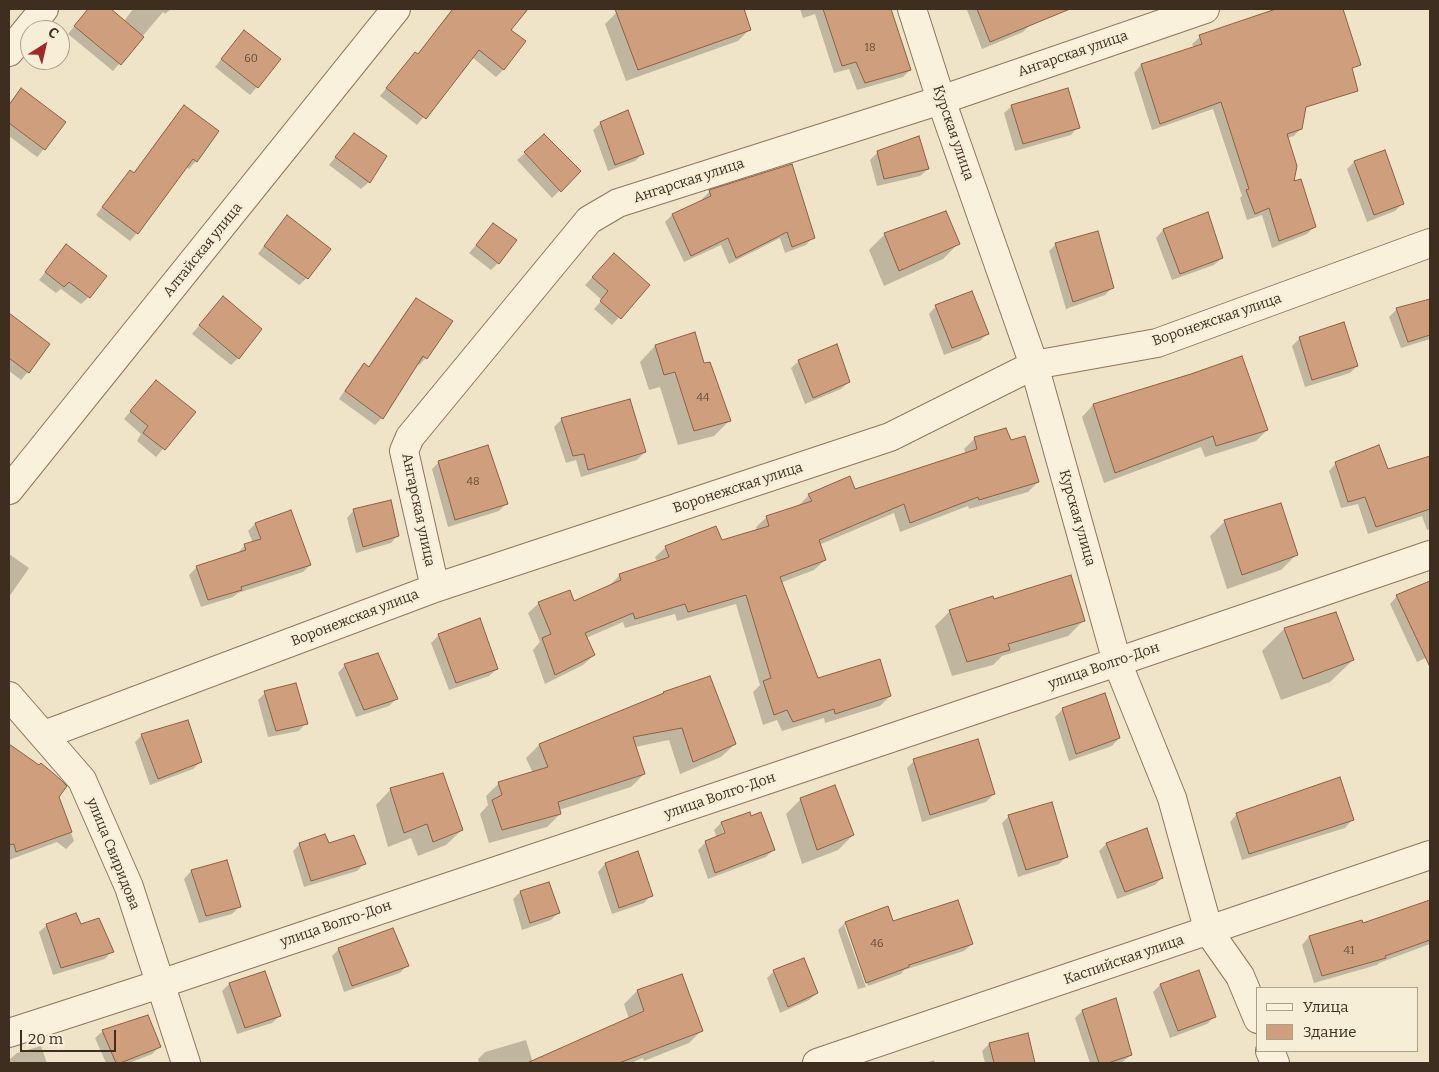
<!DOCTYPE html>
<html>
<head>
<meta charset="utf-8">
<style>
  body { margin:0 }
  #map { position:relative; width:1439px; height:1072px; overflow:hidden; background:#f0e4c8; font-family:Bitter,serif }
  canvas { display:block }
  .frame { position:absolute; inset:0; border:10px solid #3d2e20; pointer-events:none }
  .legend { position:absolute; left:1256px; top:987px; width:162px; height:65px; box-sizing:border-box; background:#f7eed8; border:1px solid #ada18e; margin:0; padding:6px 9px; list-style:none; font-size:15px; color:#3d2e20 }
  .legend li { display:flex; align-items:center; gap:10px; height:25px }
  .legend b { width:25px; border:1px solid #ada18e }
  .north { position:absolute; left:20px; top:20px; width:50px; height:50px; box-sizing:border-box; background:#f7eed8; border:1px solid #ada18e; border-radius:50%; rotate:35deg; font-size:14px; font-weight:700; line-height:20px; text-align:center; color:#3d2e20 }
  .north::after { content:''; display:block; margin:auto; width:18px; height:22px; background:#9e2a2b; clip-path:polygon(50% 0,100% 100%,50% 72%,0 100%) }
  .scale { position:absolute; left:20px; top:1030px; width:96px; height:22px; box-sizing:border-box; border:2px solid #3d2e20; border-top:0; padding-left:6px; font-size:15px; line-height:18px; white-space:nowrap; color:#3d2e20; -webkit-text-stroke:4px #f7eed8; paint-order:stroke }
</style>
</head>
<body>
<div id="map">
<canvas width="1439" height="1072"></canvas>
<div class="frame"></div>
<ul class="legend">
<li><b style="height:6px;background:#faf1dc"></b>Улица</li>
<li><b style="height:14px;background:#cf9f7d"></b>Здание</li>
</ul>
<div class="north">С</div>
<div class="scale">20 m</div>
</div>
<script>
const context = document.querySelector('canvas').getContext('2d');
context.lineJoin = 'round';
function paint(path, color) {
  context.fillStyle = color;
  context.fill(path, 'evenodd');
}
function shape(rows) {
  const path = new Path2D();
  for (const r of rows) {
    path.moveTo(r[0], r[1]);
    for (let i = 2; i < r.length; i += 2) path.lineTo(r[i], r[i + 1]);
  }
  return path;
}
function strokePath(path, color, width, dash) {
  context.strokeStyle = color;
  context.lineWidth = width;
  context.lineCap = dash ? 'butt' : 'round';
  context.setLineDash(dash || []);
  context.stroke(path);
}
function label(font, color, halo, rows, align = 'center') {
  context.font = font + ' Bitter,serif';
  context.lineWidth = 5;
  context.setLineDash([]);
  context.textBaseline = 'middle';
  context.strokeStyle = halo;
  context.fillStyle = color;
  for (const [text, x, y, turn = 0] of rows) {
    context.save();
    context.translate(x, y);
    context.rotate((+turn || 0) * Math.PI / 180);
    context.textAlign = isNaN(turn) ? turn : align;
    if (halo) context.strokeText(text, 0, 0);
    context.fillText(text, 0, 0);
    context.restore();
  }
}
paint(shape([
  [88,9,110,9,124,21,133,9,171,9,165,14,163,12,113,71,68,34],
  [452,9,525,9,509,30,503,70,496,77,472,57,417,125,380,96,408,61,415,53,417,55],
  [625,9,743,9,750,29,738,41,626,81,605,24,617,12],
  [800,9,877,9,881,19,910,70,903,77,857,90,849,69,834,73,815,14,803,18],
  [969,9,1025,9,1031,24,1023,32,982,49,967,10],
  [1200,37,1301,128,1294,136,1287,138,1293,183,1314,227,1307,234,1272,248,1262,215,1247,220,1240,198,1242,196,1213,109,1152,130,1134,73,1141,65,1194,48,1192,44],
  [237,39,257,87,250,95,215,67],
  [21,90,44,149,37,157,9,136,9,104],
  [1012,106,1078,127,1071,135,1015,151,1004,113],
  [184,107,217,131,196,161,189,169,186,167,137,233,130,241,96,215,123,179,133,174,177,114],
  [601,123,642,154,635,161,608,171,593,130],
  [544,136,579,171,552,198,517,160],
  [347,142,386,156,369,182,361,189,329,165],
  [878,152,928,169,920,176,877,186,870,160],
  [1354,162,1402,204,1395,211,1367,222,1347,169],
  [791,165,813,237,806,245,785,253,780,238,729,264,721,245,684,262,665,222,672,215,703,201,702,199,709,192],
  [1207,213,1222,258,1214,265,1172,280,1156,238,1163,230],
  [287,216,307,278,299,285,258,254,280,224],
  [493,225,498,263,491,270,469,253],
  [885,234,958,244,943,259,884,286,869,250],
  [1056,244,1112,288,1105,295,1066,309,1049,251],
  [66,246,89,297,81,304,61,289,56,293,39,280],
  [614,254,648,285,612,325,594,309,602,300,585,285],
  [417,300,426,358,419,365,417,364,382,418,375,425,339,399,357,372,364,365,368,367,409,307],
  [1427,301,1430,312,1430,339,1401,348,1389,317,1397,309],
  [216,305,238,358,231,365,192,334],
  [936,306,988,333,980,341,944,355,929,314],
  [16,320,28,372,21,380,9,371,9,328],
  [694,334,704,365,729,421,714,436,678,445,660,387,649,390,640,362,655,346],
  [1300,338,1357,366,1350,373,1305,387,1292,346],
  [1241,358,1267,430,1256,441,1205,457,1201,447,1104,483,1082,417,1093,405],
  [799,361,849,382,841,389,805,404,791,368],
  [149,389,194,412,156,457,137,441,141,434,124,419],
  [562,419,645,452,637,460,581,477,576,460,566,463,554,427],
  [975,438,1010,442,1038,482,1028,492,969,509,968,506,900,532,894,513,819,545,825,560,814,570,780,583,817,680,890,696,880,706,825,723,824,718,782,731,777,720,763,725,753,692,760,685,736,604,677,621,675,614,625,628,623,622,586,638,594,655,583,665,545,684,533,650,540,642,528,613,539,603,573,603,610,585,620,575,657,562,655,557,666,547,721,542,757,531,756,527,767,517,799,505,809,495,855,490,966,454,964,449],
  [1430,457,1430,529,1427,530,1422,516,1368,534,1358,504,1341,508,1329,471,1336,463,1387,470],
  [439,462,507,503,499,511,448,527,432,469],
  [354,510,398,535,391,543,356,553,347,518],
  [1225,521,1296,555,1281,570,1227,589,1210,536],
  [255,524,310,565,303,572,238,593,233,597,201,607,189,575,196,568,238,554,238,553,245,545,253,543,248,531],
  [9,554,29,568,9,597],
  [1430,583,1430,656,1417,662,1390,604,1397,596],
  [993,601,1083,621,1068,636,1002,656,993,665,952,676,935,626,950,611],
  [1335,614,1353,660,1330,682,1281,700,1262,651,1284,629],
  [439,635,497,669,489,676,449,690,431,643],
  [345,665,396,699,389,706,356,717,338,673],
  [265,693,306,723,299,731,268,737,258,700],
  [664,693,735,744,721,757,680,774,669,740,635,747,644,774,631,787,559,810,560,814,547,827,489,843,480,814,488,805,486,796,499,783,533,773,526,758,539,745,661,696],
  [1063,709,1119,738,1112,746,1069,761,1055,717],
  [142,735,201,761,193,769,150,785,135,742],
  [9,746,39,767,58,797,74,841,66,849,57,842,9,860,9,818,20,814,9,805],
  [914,761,994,794,986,802,922,822,907,768],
  [391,789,462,830,446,845,418,856,411,838,388,847,376,805],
  [801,799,853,835,838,850,802,864,786,814],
  [749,814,774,849,766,857,708,879,698,850,706,842,717,838,714,830,721,823],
  [721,825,723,825,728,838,726,839],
  [1237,814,1352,820,1345,828,1242,860,1230,822],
  [1009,816,1067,856,1059,864,1018,877,1002,823],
  [1146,830,1162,878,1155,885,1117,899,1099,851,1106,844],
  [300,844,329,845,365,863,357,871,304,887,293,851],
  [637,853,651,895,644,903,612,914,598,872,605,864],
  [226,862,239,907,232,914,199,923,184,879,191,871],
  [548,883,558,913,551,920,522,930,513,899,520,892],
  [1430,901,1430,944,1379,963,1377,965,1314,983,1302,945,1309,937,1362,925],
  [887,908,892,923,972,944,964,951,904,970,901,974,868,986,847,925,844,925,866,987,858,989,838,930,845,923],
  [47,925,80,925,112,951,105,959,53,975,39,932],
  [339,949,407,965,400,973,344,992,332,956],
  [774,971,817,993,809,1000,780,1013,767,978],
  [1198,971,1214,1017,1207,1024,1170,1038,1153,992,1160,985],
  [682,975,702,1030,689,1043,644,1061,643,1058,631,1063,565,1063,563,1056,629,1019,624,1004,637,991],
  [229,984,280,1016,272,1023,237,1034,222,991],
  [1115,1000,1131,1055,1121,1063,1090,1063,1075,1018,1082,1011],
  [103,1031,160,1046,152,1054,129,1063,106,1063,95,1038],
  [1027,1034,1033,1063,985,1063,982,1051,989,1044],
  [526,1040,533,1063,479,1063,478,1059,485,1052],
  [41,1046,47,1063,9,1063,9,1060,17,1053],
  [934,1060,935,1063,925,1063]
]), '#0003');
const building = shape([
  [88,9,111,9,144,37,121,65,74,26,88,9],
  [453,9,528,9,511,30,526,41,504,70,479,50,426,119,386,88,415,52,418,54,453,9],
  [615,9,744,9,751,30,638,70,615,9],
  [823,9,891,9,911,70,865,83,856,62,842,66,823,9],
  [977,9,1070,9,990,42,977,9],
  [1276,9,1343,9,1361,65,1352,68,1358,91,1306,107,1302,129,1287,134,1297,166,1294,181,1301,179,1316,227,1279,241,1269,208,1255,214,1246,190,1249,189,1221,102,1160,124,1141,64,1202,44,1199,35,1276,9],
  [244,30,281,59,258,88,221,59,244,30],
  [21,88,66,122,45,150,9,123,9,105,21,88],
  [1068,88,1080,128,1023,144,1011,105,1068,88],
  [184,105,219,131,197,162,193,159,138,234,102,207,130,170,134,173,184,105],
  [628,110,644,154,615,165,600,122,628,110],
  [354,133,387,156,370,183,335,157,354,133],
  [544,134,581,171,561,192,524,152,544,134],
  [919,136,929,169,884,179,877,151,919,136],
  [1385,150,1404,204,1374,215,1354,161,1385,150],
  [792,164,815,238,792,247,787,232,736,258,728,238,691,256,672,214,711,196,709,190,792,164],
  [946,211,960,244,899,271,884,233,946,211],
  [1208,212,1223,258,1180,274,1163,229,1208,212],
  [287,215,331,249,308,279,264,246,287,215],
  [493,223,517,240,499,264,476,245,493,223],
  [1098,231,1114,288,1073,302,1055,243,1098,231],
  [66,244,107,276,90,298,69,282,64,287,45,272,66,244],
  [614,253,650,285,621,319,600,301,608,291,592,277,614,253],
  [972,291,989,334,952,348,935,305,972,291],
  [223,296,262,329,239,359,199,325,223,296],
  [416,298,453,321,427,359,423,356,383,419,345,391,364,363,369,367,416,298],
  [1430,299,1430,335,1408,342,1396,308,1430,299],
  [9,313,50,344,29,373,9,358,9,313],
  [1344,322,1358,366,1312,380,1299,337,1344,322],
  [695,332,704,363,710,362,731,421,694,431,675,372,664,375,655,345,695,332],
  [837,344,850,382,813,398,798,360,837,344],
  [1242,356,1268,430,1216,446,1213,436,1115,473,1093,404,1191,374,1242,356],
  [156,380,196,412,165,450,143,433,148,426,130,411,156,380],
  [630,399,646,452,588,470,584,454,573,456,561,418,630,399],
  [1006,428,1011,440,1025,436,1039,482,979,500,978,497,910,523,904,504,819,540,826,560,780,577,818,678,880,659,891,696,835,714,834,709,793,722,787,710,774,715,763,681,771,678,746,595,688,612,685,604,635,619,633,613,585,633,595,655,555,675,542,638,551,634,538,602,570,590,574,601,621,580,619,574,669,557,665,546,716,526,722,540,769,526,766,516,812,501,808,494,850,476,855,489,977,449,974,437,1006,428],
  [488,445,508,504,455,520,438,461,488,445],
  [1379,445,1388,469,1430,456,1430,509,1376,527,1365,497,1348,502,1335,462,1379,445],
  [391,500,399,536,363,547,353,509,391,500],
  [1281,503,1298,555,1242,575,1224,520,1281,503],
  [291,510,311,565,241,587,242,590,208,600,196,566,246,550,244,544,261,539,255,523,291,510],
  [1071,575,1085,621,1008,644,1010,650,967,662,949,610,993,596,994,599,1071,575],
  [1430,581,1430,667,1396,595,1430,581],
  [1336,612,1354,660,1303,679,1284,628,1336,612],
  [480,618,498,669,456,683,438,634,480,618],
  [378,653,398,699,364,710,344,664,378,653],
  [710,676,736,744,693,762,682,728,633,737,645,774,558,802,561,814,502,830,492,800,502,795,498,782,548,767,539,744,664,693,663,692,710,676],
  [296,683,308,724,276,731,264,691,296,683],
  [1105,693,1120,738,1076,754,1062,708,1105,693],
  [188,720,202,762,158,779,141,734,188,720],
  [978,739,995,794,930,815,913,759,978,739],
  [9,744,39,765,41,763,60,779,67,786,59,797,72,832,16,852,14,844,9,845,9,744],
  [443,773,463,830,433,842,427,824,404,833,390,788,443,773],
  [1340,777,1354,820,1249,854,1236,813,1340,777],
  [835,785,854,835,817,850,800,798,835,785],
  [1052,802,1068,857,1026,870,1008,815,1052,802],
  [750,812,751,816,761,812,775,850,715,873,705,841,725,833,721,822,750,812],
  [1147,828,1163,878,1125,892,1106,843,1147,828],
  [325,834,329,843,354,835,366,864,311,881,299,843,325,834],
  [638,851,653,896,619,908,605,863,638,851],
  [227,860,241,907,206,916,191,870,227,860],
  [549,882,560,913,530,923,520,891,549,882],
  [958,900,973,944,909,965,909,967,866,983,845,922,888,906,893,921,958,900],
  [1430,900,1430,940,1385,956,1386,958,1322,976,1309,936,1362,920,1363,923,1430,900],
  [76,913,81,924,99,918,114,952,61,968,46,924,76,913],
  [393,928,409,966,352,986,338,948,393,928],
  [804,958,818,993,788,1007,773,970,804,958],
  [1199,970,1216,1017,1178,1031,1160,984,1199,970],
  [265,971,281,1016,245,1028,229,983,265,971],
  [682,974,703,1031,619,1063,527,1063,644,1011,637,990,682,974],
  [1116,998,1132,1055,1108,1063,1099,1063,1082,1010,1116,998],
  [148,1015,161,1047,120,1063,116,1063,102,1030,148,1015],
  [1028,1033,1035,1063,994,1063,989,1043,1028,1033]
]);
paint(building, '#cf9f7d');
strokePath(building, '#8d5f41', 1);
const minor = shape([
  [912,9,941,100,1034,365,1117,662,1172,798,1209,932,1240,976,1258,1019],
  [9,52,44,9],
  [435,588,404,451,410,437,589,220,618,203,941,100,1205,9],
  [44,735,435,588,890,437,1034,365,1157,343,1430,243],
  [9,1033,160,984,1117,662,1430,555],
  [1270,1051,1275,1063],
  [817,1063,1430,855]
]);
const tertiary = shape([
  [9,490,396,9],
  [9,696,82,780,129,887,186,1063]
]);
strokePath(minor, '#8d765c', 30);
strokePath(tertiary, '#8d765c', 30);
strokePath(minor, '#faf1dc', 28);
strokePath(tertiary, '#faf1dc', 28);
label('11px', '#624a37', null, [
  ["18",870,48],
  ["60",251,59],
  ["44",703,398],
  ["48",473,482],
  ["46",877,944],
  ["41",1349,951]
]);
label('14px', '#3d2e20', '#f7eed8', [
  ["Ангарская улица",1073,54,-19],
  ["Курская улица",953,133,71],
  ["Ангарская улица",689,181,-18],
  ["Алтайская улица",203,250,-51],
  ["Воронежская улица",1217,320,-19],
  ["Воронежская улица",738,488,-18],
  ["Ангарская улица",418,510,78],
  ["Курская улица",1077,518,74],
  ["Воронежская улица",355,618,-21],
  ["улица Волго-Дон",1104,666,-19],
  ["улица Волго-Дон",720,796,-19],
  ["улица Свиридова",113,854,68],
  ["улица Волго-Дон",336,924,-19],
  ["Каспийская улица",1124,960,-19]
]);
</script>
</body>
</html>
